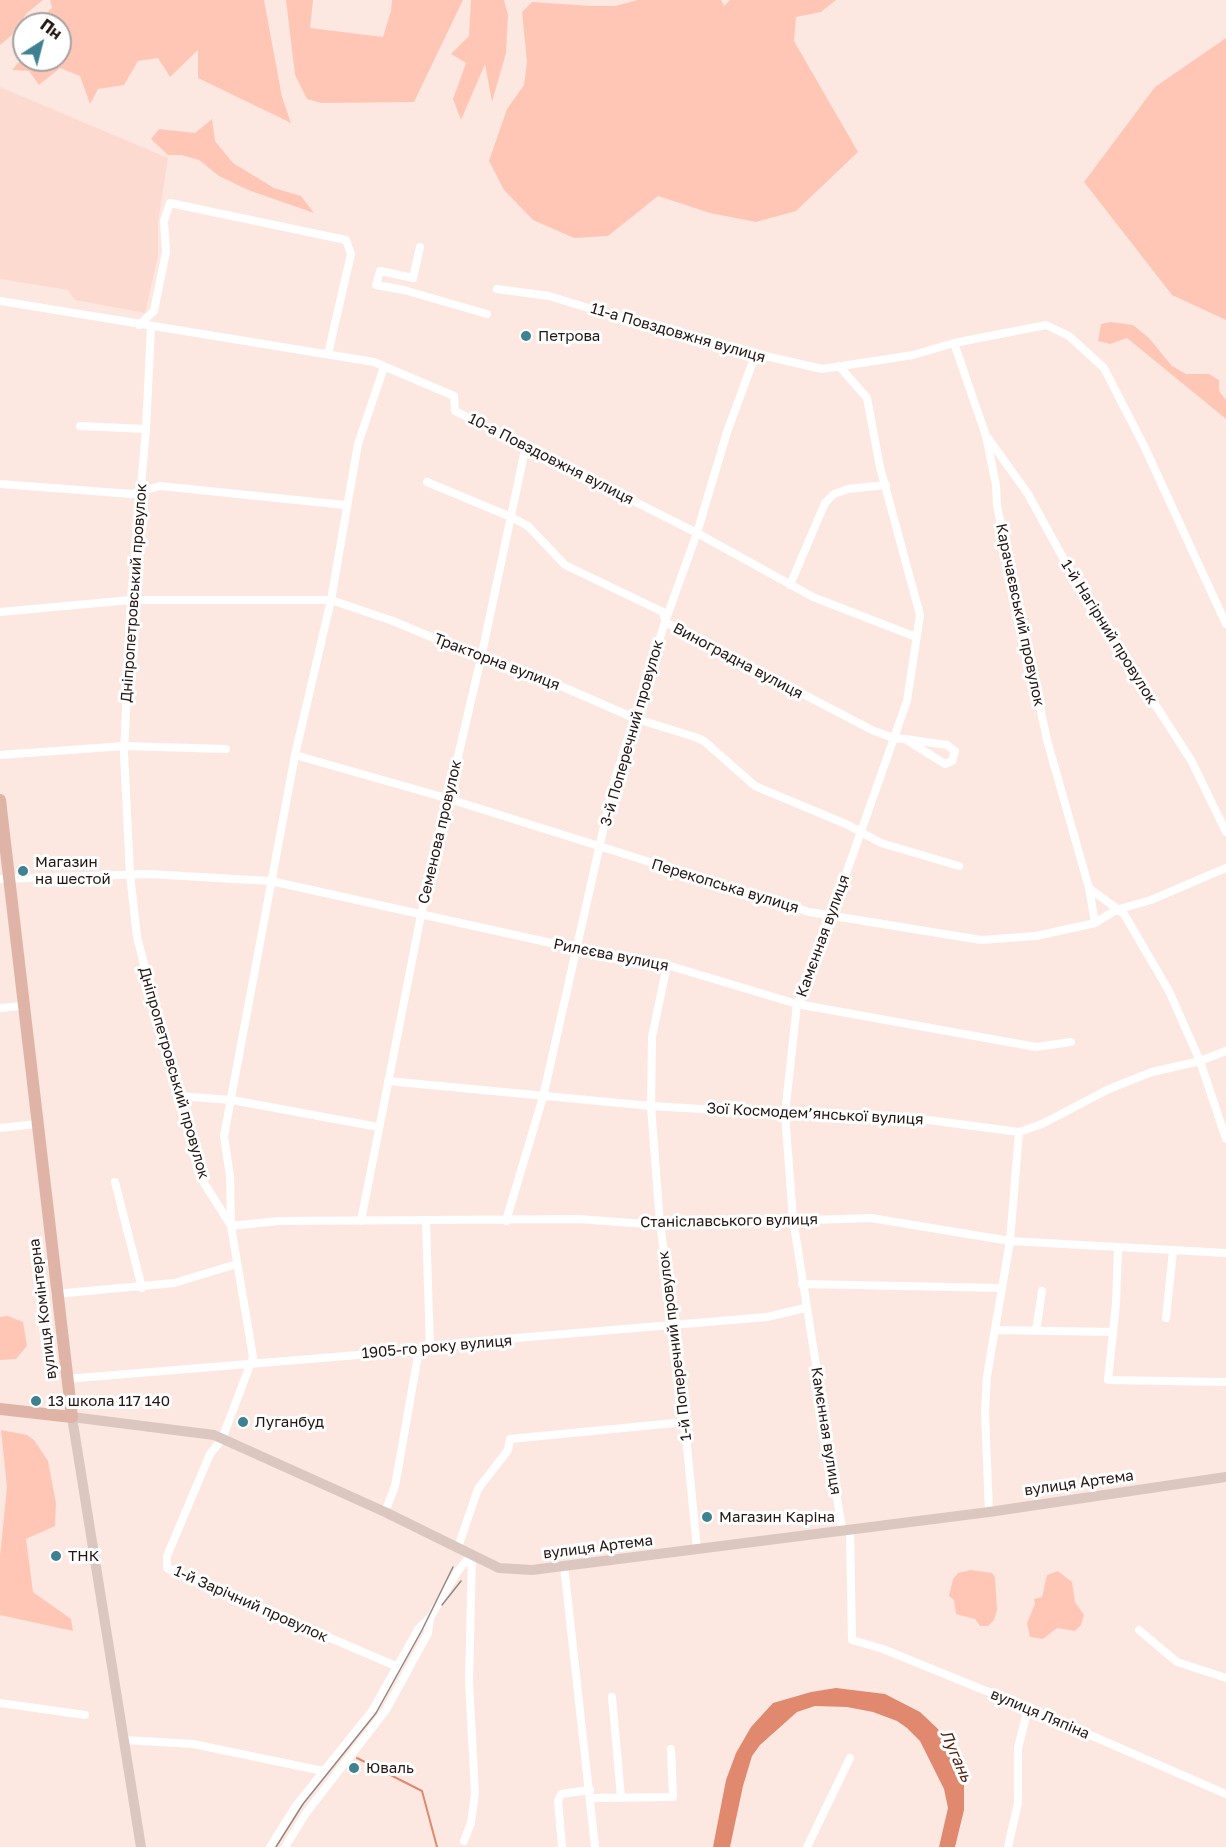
<!DOCTYPE html>
<html>
<head>
<meta charset="utf-8">
<style>
  body { margin:0 }
  #map { position:relative; width:1226px; height:1847px; overflow:hidden; background:#fde8e1; font-family:"Golos Text",sans-serif }
  canvas { display:block }
  .north { position:absolute; left:12px; top:12px; width:60px; height:60px; box-sizing:border-box; background:#fff; border:2px solid #a7a2a1; border-radius:50%; rotate:36deg; font-size:16px; font-weight:700; line-height:24px; text-align:center; color:#231613 }
  .north::after { content:''; display:block; margin:auto; width:21px; height:27px; background:#3e8192; clip-path:polygon(50% 0,100% 100%,50% 72%,0 100%) }
</style>
</head>
<body>
<div id="map">
<canvas width="1226" height="1847"></canvas>
<div class="north">Пн</div>
</div>
<script>
const context = document.querySelector('canvas').getContext('2d');
context.lineJoin = 'round';
function paint(path, color) {
  context.fillStyle = color;
  context.fill(path, 'evenodd');
}
function shape(rows) {
  const path = new Path2D();
  for (const r of rows) {
    path.moveTo(r[0], r[1]);
    for (let i = 2; i < r.length; i += 2) path.lineTo(r[i], r[i + 1]);
  }
  return path;
}
function strokePath(path, color, width, dash) {
  context.strokeStyle = color;
  context.lineWidth = width;
  context.lineCap = dash ? 'butt' : 'round';
  context.setLineDash(dash || []);
  context.stroke(path);
}
function label(font, color, halo, rows, align = 'center') {
  context.font = font + ' "Golos Text",sans-serif';
  context.lineWidth = 6;
  context.setLineDash([]);
  context.textBaseline = 'middle';
  context.strokeStyle = halo;
  context.fillStyle = color;
  for (const [text, x, y, turn = 0] of rows) {
    context.save();
    context.translate(x, y);
    context.rotate((+turn || 0) * Math.PI / 180);
    context.textAlign = isNaN(turn) ? turn : align;
    if (halo) context.strokeText(text, 0, 0);
    context.fillText(text, 0, 0);
    context.restore();
  }
}
paint(shape([
  [0,87,168,158,158,223,158,256,145,313,75,300,68,290,0,279]
]), '#fddad0');
paint(shape([
  [0,0,43,0,27,13,11,36,0,45],
  [50,0,264,0,282,97,291,123,198,78,198,50,170,77,158,58,138,61,124,85,98,89,90,104,80,76,60,68,39,85,29,71,12,70,24,56,24,60,60,60,60,24,33,24,52,8],
  [286,0,313,0,310,28,383,37,391,11,392,0,463,0,414,102,321,103,307,99,295,75],
  [471,0,504,0,508,15,506,53,492,102,485,64,461,120,453,99,466,63,451,54,469,36],
  [638,0,721,0,724,6,730,0,836,0,821,12,796,17,794,41,858,152,796,211,756,222,710,213,658,196,608,236,574,238,533,220,504,190,489,161,507,109,524,85,527,62,522,12,532,2,591,6,615,6],
  [1226,38,1226,320,1172,295,1084,182,1155,87],
  [212,119,215,141,233,163,274,188,301,196,314,213,248,190,219,176,199,160,181,155,168,155,151,139,159,129,195,133],
  [1110,322,1133,325,1149,338,1172,366,1186,374,1209,374,1219,380,1219,391,1226,400,1226,419,1127,338,1110,344,1098,341,1101,324],
  [8,1316,23,1322,27,1346,16,1359,0,1360,0,1317],
  [1,1430,27,1435,34,1440,48,1461,56,1503,55,1526,26,1539,33,1592,71,1619,73,1631,0,1615,0,1556,7,1487],
  [971,1570,992,1573,995,1577,997,1610,994,1620,988,1626,980,1626,975,1619,956,1614,954,1600,949,1596,953,1579,958,1573],
  [1058,1571,1072,1582,1075,1602,1084,1615,1081,1625,1075,1631,1057,1628,1043,1639,1030,1637,1027,1623,1035,1604,1034,1599,1042,1597,1047,1575]
]), '#ffc6b5');
paint(shape([
  [836,1688,885,1694,920,1712,938,1729,964,1782,964,1810,955,1847,939,1847,948,1808,944,1789,920,1741,907,1728,897,1721,873,1712,847,1707,815,1706,797,1712,760,1745,752,1756,743,1786,730,1847,713,1847,726,1780,736,1753,751,1727,773,1703,811,1692]
]), '#e0896f');
strokePath(shape([
  [357,1758,422,1791,437,1847]
]), '#e0896f', 2);
strokePath(shape([
  [420,247,413,278,380,271,376,285,404,290,487,314],
  [497,289,549,296,683,337,822,369,913,355,954,343,1046,325,1069,336,1104,368,1145,448,1226,624],
  [0,301,374,362,454,396,455,411,697,533,813,597,916,637],
  [139,325,154,311,166,252,164,221,170,203,346,240,351,254,328,354],
  [151,327,146,429,131,600,124,754,130,874,137,937,178,1096,204,1183,230,1224],
  [954,343,986,436,996,485,997,506,1047,740,1089,888,1124,914,1169,991,1200,1061,1226,1139],
  [839,366,867,398,880,467,920,615,907,701,803,996,797,1004,785,1114,793,1219,842,1529],
  [384,367,358,444,331,600,295,755,224,1136,230,1176,231,1226,253,1357,222,1439,210,1454,167,1556,167,1568,398,1667],
  [80,426,146,429],
  [988,438,1028,494,1079,587,1191,760,1226,832],
  [427,482,511,517,528,526,565,565,663,612,665,621],
  [0,484,132,494,160,486,345,505],
  [790,585,825,503,834,494,848,489,886,485],
  [0,612,131,600,331,600,393,621,481,658,563,687,634,718,695,737,704,741,755,786,848,825,881,843,959,866],
  [665,622,874,731,894,738,905,739,945,764,952,761,955,751,947,745,905,739],
  [0,755,124,746,226,749],
  [295,755,446,798,809,912,981,940,1036,936,1095,923,1116,910,1151,900,1226,868],
  [0,879,148,874,271,881,578,949,667,965,797,1004,1036,1047,1071,1042],
  [1089,888,1095,923],
  [667,965,652,1037,651,1106,660,1225,675,1323,697,1549],
  [0,1008,22,1006],
  [388,1081,651,1106,785,1114,898,1116,1019,1132,1042,1124,1109,1089,1152,1072,1200,1061,1226,1051],
  [178,1096,232,1100,378,1127],
  [0,1128,36,1124],
  [115,1182,142,1288],
  [361,1221,421,915,481,658,526,445],
  [506,1221,543,1097,614,782,665,622,697,533,727,432,755,356],
  [426,1222,430,1349],
  [231,1226,278,1221,578,1219,660,1225,871,1218,1010,1241,1226,1253],
  [1118,1248,1116,1304,1108,1380,1226,1382],
  [802,1284,1002,1288],
  [55,1294,174,1283,237,1264],
  [1166,1318,1173,1251],
  [996,1330,1113,1332],
  [1036,1331,1042,1291],
  [66,1379,419,1350,469,1342,767,1317,805,1308],
  [385,1512,395,1486,419,1350],
  [989,1512,985,1412,987,1376,1010,1241,1019,1132],
  [850,1529,852,1640,883,1649,1028,1708,1226,1794],
  [458,1547,478,1489,508,1450,510,1439,685,1422],
  [564,1566,595,1847],
  [1139,1630,1177,1662,1226,1678],
  [612,1697,621,1797],
  [0,1703,85,1715],
  [124,1740,193,1744,323,1771],
  [592,1798,673,1797,671,1749],
  [464,1841,471,1823,475,1793,469,1682,472,1554],
  [270,1847,295,1807,372,1711,419,1628,430,1618,457,1572,472,1554],
  [285,1847,306,1813,386,1710,428,1633,430,1618],
  [562,1847,558,1801,561,1794,590,1790],
  [807,1847,850,1758],
  [1008,1847,1018,1803,1018,1748,1028,1708]
]), '#fff', 8);
strokePath(shape([
  [141,1847,72,1417,214,1435,385,1512,499,1568,532,1570,989,1512,1226,1477]
]), '#dbc7c0', 10);
strokePath(shape([
  [0,800,72,1417,0,1409]
]), '#dfb4a7', 12);
strokePath(shape([
  [442,1605,461,1581],
  [276,1847,303,1804,376,1713,422,1630,453,1567]
]), '#968580', 1.5);
for (const [x, y, r, color] of [
  [526,336,6,"#3e8192"],
  [23,871,6,"#3e8192"],
  [36,1401,6,"#3e8192"],
  [243,1422,6,"#3e8192"],
  [707,1517,6,"#3e8192"],
  [56,1556,6,"#3e8192"],
  [354,1768,6,"#3e8192"]
]) {
  const dot = new Path2D();
  dot.arc(x, y, r, 0, 2 * Math.PI);
  context.fillStyle = color;
  context.fill(dot);
  strokePath(dot, '#fff', 2);
}
label('15px', '#231613', '#fff', [
  ["11-а Повздовжня вулиця",678,333,16],
  ["10-а Повздовжня вулиця",551,459,27],
  ["Дніпропетровський провулок",134,593,-86],
  ["Карачаєвський провулок",1020,615,78],
  ["1-й Нагірний провулок",1109,632,58],
  ["Виноградна вулиця",738,661,28],
  ["Тракторна вулиця",497,662,21],
  ["3-й Поперечний провулок",632,733,-74],
  ["Семенова провулок",440,832,-77],
  ["Перекопська вулиця",725,886,17],
  ["Камєнная вулиця",823,936,-70],
  ["Рилєєва вулиця",611,955,11],
  ["Дніпропетровський провулок",174,1073,74],
  ["Зої Космодем’янської вулиця",815,1114,3],
  ["Станіславського вулиця",729,1221,-1],
  ["вулиця Комінтерна",43,1309,-97],
  ["1-й Поперечний провулок",675,1346,-97],
  ["1905-го року вулиця",437,1347,-5],
  ["Камєнная вулиця",826,1431,81],
  ["вулиця Артема",1079,1483,-8],
  ["вулиця Артема",598,1547,-7],
  ["1-й Зарічний провулок",251,1604,24],
  ["вулиця Ляпіна",1040,1714,23]
]);
label('15px', '#231613', '#fff', [
  ["Петрова",538,336],
  ["Магазин",35,862],
  ["на шестой",35,879],
  ["13 школа 117 140",48,1401],
  ["Луганбуд",255,1422],
  ["Магазин Каріна",719,1517],
  ["ТНК",68,1556],
  ["Юваль",366,1768]
], 'left');
label('italic 16px', '#551e0d', '#fff', [
  ["Лугань",956,1756,66]
]);
</script>
</body>
</html>
